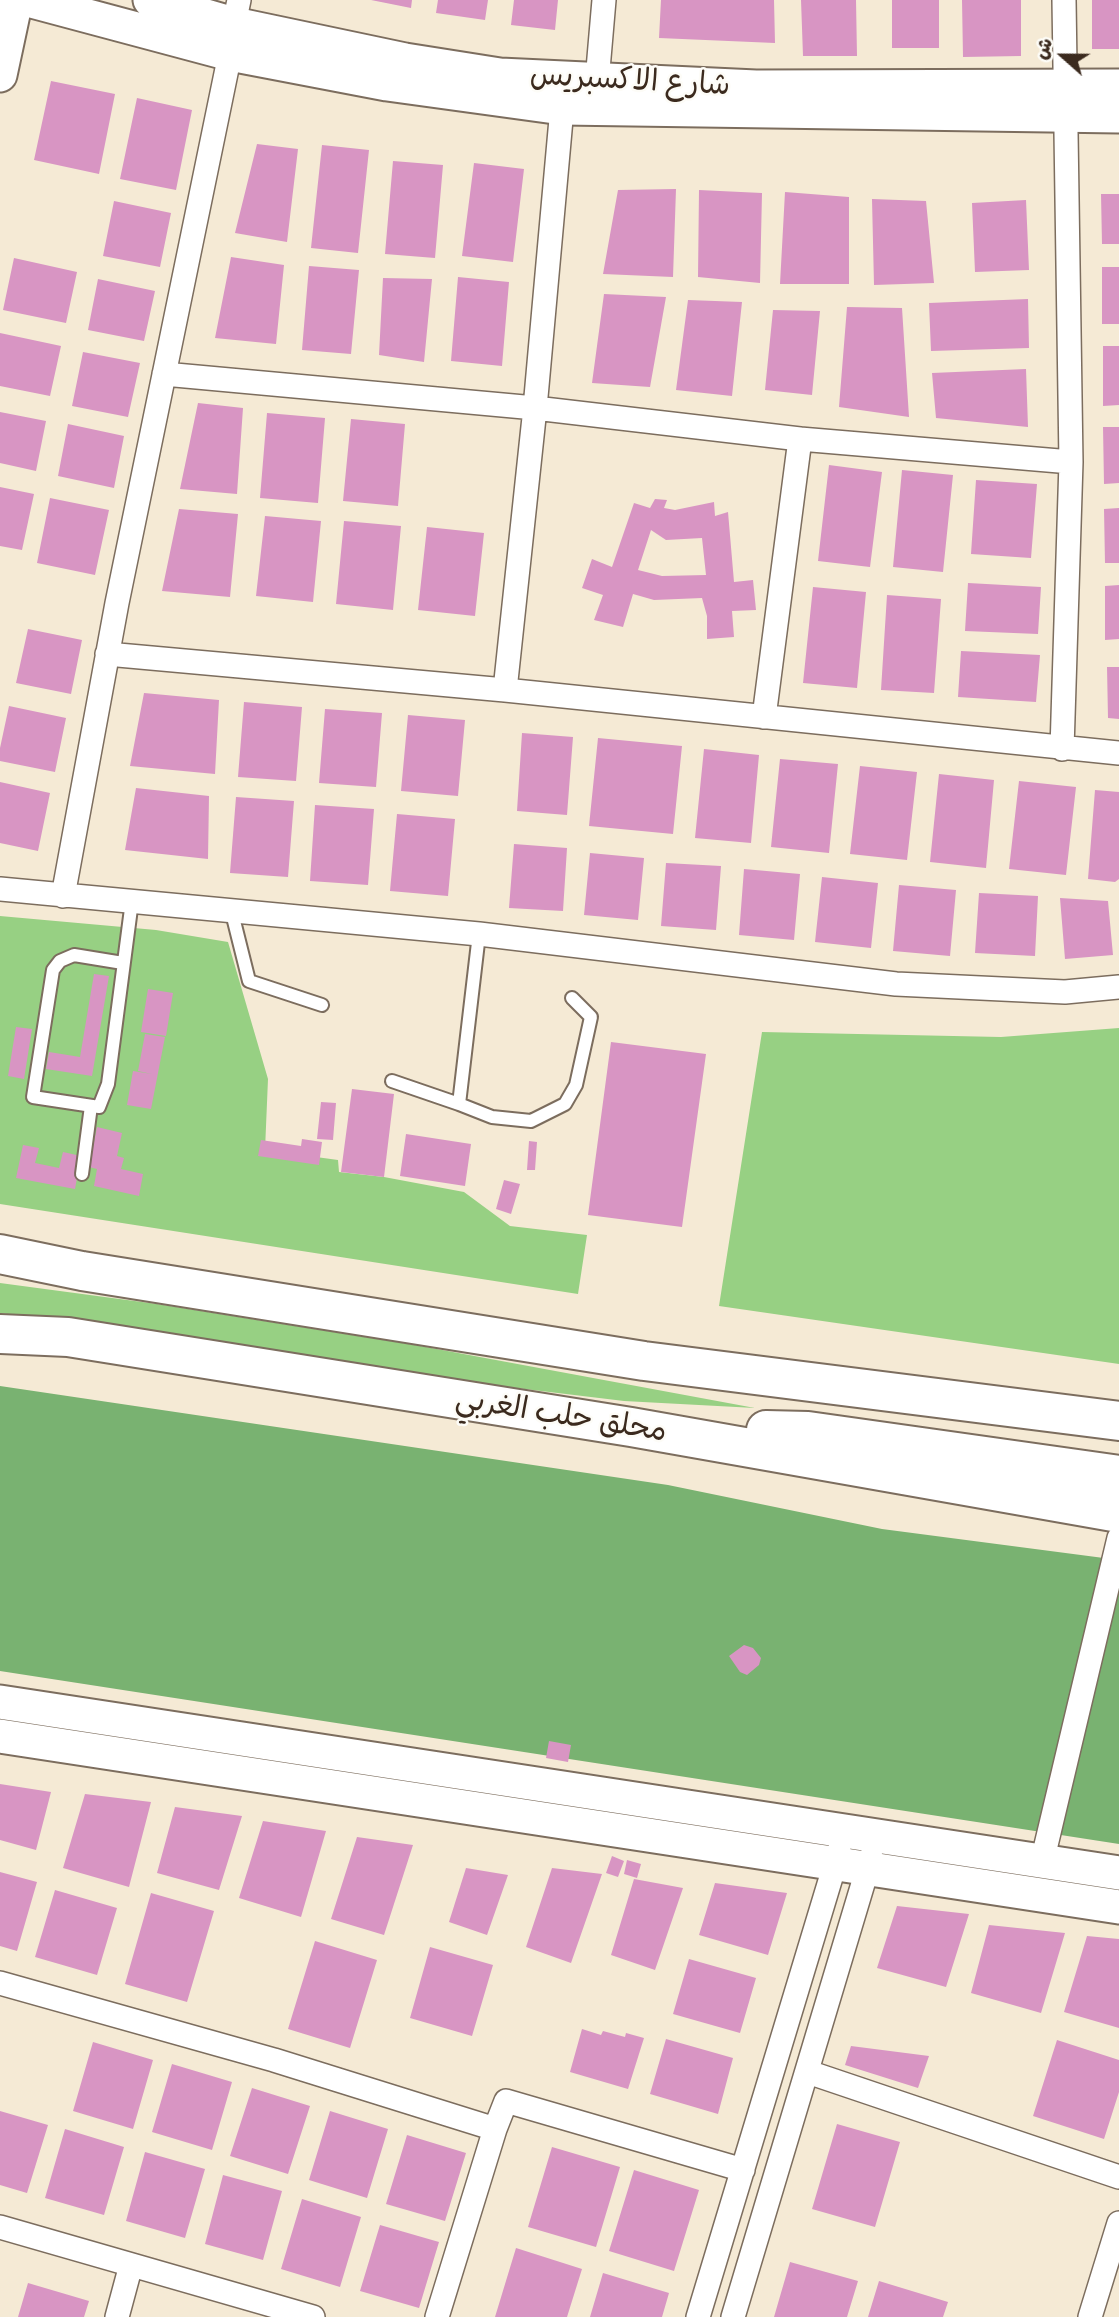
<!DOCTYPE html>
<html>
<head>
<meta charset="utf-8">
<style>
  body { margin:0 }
  #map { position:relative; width:1119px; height:2317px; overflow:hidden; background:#f5ead5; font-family:Caveat,"Playpen Sans Arabic",sans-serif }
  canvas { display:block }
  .north { position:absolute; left:1028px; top:21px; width:70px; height:70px; -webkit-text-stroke:5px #fdfcf7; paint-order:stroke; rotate:291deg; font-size:19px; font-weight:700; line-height:28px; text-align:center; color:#3b2a1e }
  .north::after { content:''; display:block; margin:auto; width:24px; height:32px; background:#3b2a1e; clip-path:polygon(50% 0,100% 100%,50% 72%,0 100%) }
</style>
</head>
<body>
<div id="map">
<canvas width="1119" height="2317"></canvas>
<div class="north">ش</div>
</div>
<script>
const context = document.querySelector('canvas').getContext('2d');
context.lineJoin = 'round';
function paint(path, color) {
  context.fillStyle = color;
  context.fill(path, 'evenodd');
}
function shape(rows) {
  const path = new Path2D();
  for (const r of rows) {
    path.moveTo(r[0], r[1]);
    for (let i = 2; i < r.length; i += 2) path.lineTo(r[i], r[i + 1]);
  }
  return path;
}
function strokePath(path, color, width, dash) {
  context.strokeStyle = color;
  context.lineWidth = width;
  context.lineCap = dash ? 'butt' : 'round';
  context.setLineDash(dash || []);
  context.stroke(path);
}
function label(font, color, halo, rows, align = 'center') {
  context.font = font + ' Caveat,"Playpen Sans Arabic",sans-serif';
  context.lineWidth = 5;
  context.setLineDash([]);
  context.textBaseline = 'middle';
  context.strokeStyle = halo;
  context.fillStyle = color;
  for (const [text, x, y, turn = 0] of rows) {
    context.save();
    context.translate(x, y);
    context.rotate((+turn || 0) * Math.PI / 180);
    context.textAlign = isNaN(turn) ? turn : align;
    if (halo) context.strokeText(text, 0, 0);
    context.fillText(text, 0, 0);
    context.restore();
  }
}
paint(shape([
  [0,916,156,930,228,942,268,1079,265,1150,338,1160,339,1172,384,1177,464,1192,510,1226,587,1235,578,1294,0,1204],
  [1119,1028,1119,1364,719,1306,762,1032,1001,1037],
  [0,1283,157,1304,415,1345,755,1408,624,1401,417,1376,143,1332,0,1313]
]), '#97d083');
paint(shape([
  [0,1386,668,1485,882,1529,1119,1560,1119,1844,0,1671]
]), '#79b271');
paint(shape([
  [371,0,412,0,411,8],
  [438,0,488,0,485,20,436,13],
  [514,0,558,0,555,30,511,25],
  [661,0,774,0,775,43,659,38],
  [801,0,856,0,857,56,803,56],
  [892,0,939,0,939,48,892,48],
  [962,0,1021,0,1021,56,963,57],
  [1092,0,1119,0,1119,49,1092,49],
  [51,81,115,94,99,174,34,160],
  [137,98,192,110,176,190,120,179],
  [257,144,298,149,287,242,235,233],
  [322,145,369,150,358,253,311,248],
  [393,161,443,165,435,258,385,254],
  [474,163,524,169,513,262,462,256],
  [676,189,673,277,603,274,618,190],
  [699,190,762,193,760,283,698,277],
  [785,192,849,197,849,284,780,284],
  [1101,194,1119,194,1119,244,1102,244],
  [872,199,926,201,934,283,874,285],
  [1026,200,1029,270,975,272,972,203],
  [114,201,171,213,160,267,103,256],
  [231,257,284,265,276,344,215,338],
  [14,258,77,272,66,323,3,310],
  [309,266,359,270,351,354,302,350],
  [1102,267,1119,267,1119,324,1102,324],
  [458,277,509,282,502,366,451,361],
  [383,278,432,279,424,362,379,355],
  [98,279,155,291,144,341,88,330],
  [604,294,666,297,650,387,592,383],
  [1028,299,1029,348,931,351,929,303],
  [688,300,742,302,732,396,676,390],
  [847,307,902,308,909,417,839,407],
  [773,310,820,311,812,395,765,390],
  [0,333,61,346,50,396,0,386],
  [1103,346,1119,346,1119,405,1103,406],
  [83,352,140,363,128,417,72,406],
  [1026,369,1028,427,936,418,932,373],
  [198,403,243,408,237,494,180,489],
  [0,412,46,421,36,471,0,463],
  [267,413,325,418,318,503,260,498],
  [351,419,405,424,398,506,343,501],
  [68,424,124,436,114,488,58,476],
  [1103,427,1119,427,1119,483,1104,484],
  [829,465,882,472,870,567,818,561],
  [902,470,953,475,943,572,893,567],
  [976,480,1037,484,1031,558,971,554],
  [0,487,34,494,22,550,0,546],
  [50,498,109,510,95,575,37,563],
  [655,499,667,500,664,508,675,510,714,502,715,516,728,512,734,582,753,580,756,610,732,611,734,637,707,639,707,616,702,598,654,600,633,594,623,627,594,620,603,595,582,588,592,559,612,567,634,503,650,508],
  [651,530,666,540,702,538,706,575,662,576,638,570],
  [1119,508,1119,563,1105,563,1104,509],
  [179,509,238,514,230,597,162,591],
  [265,516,321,521,313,602,256,596],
  [344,521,401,526,393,610,336,604],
  [427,527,484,533,475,616,418,610],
  [968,583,1041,587,1038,634,965,631],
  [1119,585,1119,639,1105,640,1105,586],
  [813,587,866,592,857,688,803,683],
  [887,595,941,599,934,693,881,690],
  [28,629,82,640,71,694,16,683],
  [961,651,1040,655,1036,702,958,697],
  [1107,667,1119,667,1119,719,1108,718],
  [144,693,219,700,215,774,130,766],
  [244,702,302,707,296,781,238,777],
  [9,706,66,718,55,772,0,761,0,748],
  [325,709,382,713,376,787,319,783],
  [408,715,465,720,458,796,401,791],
  [522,733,573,737,567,815,517,811],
  [598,738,682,746,673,834,589,826],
  [704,749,759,755,751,843,695,838],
  [780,759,838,764,829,853,771,847],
  [860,766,917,772,907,860,850,854],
  [939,774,994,780,986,868,930,862],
  [1019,781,1076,787,1066,875,1009,869],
  [0,782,50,793,38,851,0,843],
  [136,788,209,796,208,859,125,850],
  [1095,790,1119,792,1119,879,1115,882,1088,879],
  [236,797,294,801,288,877,230,873],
  [315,805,374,809,368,885,310,881],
  [397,814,455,819,448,896,390,891],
  [514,844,567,848,563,911,509,908],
  [590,853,644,858,638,920,584,915],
  [666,863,721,866,716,930,661,926],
  [744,869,800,874,794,940,739,935],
  [822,877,878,883,871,948,815,942],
  [899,885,956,890,950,956,893,951],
  [979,893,1038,896,1035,956,975,953],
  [1060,898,1108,901,1113,955,1065,959],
  [94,974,109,976,92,1076,46,1069,49,1052,80,1057],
  [148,989,173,993,166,1036,141,1032],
  [16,1027,32,1029,24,1079,8,1076],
  [145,1034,165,1037,151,1109,127,1105,133,1071,152,1074,138,1071],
  [611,1042,706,1054,682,1227,588,1215],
  [352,1089,394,1094,384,1177,341,1172],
  [321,1102,336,1103,333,1140,317,1139],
  [97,1127,122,1133,117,1156,124,1158,121,1169,143,1174,139,1196,94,1186,97,1169,89,1167],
  [406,1134,471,1144,465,1186,400,1176],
  [302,1139,322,1142,319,1165,258,1156,261,1140,301,1146],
  [529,1141,537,1142,535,1170,527,1170],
  [23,1145,39,1148,35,1163,59,1168,63,1152,81,1156,75,1189,16,1178],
  [504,1180,520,1184,511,1214,496,1209],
  [744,1645,753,1648,761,1658,759,1665,747,1675,740,1672,729,1656],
  [549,1741,571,1745,568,1762,546,1758],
  [0,1784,51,1792,36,1850,0,1840],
  [85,1794,151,1802,129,1887,63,1868],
  [175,1807,242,1816,219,1890,157,1873],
  [263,1821,326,1831,301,1917,239,1898],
  [357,1837,413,1845,384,1935,331,1919],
  [612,1856,624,1861,618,1877,606,1873],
  [627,1860,641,1864,637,1878,624,1874],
  [466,1868,508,1875,487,1935,449,1922],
  [552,1868,602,1874,571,1963,526,1947],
  [0,1872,37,1882,17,1951,0,1946],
  [634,1879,683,1888,655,1970,611,1955],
  [715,1883,787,1893,768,1955,699,1935],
  [55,1890,117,1908,97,1975,35,1957],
  [151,1893,214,1911,187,2002,125,1984],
  [897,1906,969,1914,946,1987,877,1968],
  [989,1925,1065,1933,1041,2013,971,1993],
  [1087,1936,1119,1939,1119,2028,1064,2012],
  [315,1941,377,1960,350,2048,288,2029],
  [430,1947,493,1965,472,2036,410,2018],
  [689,1959,756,1978,740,2033,673,2014],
  [582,2029,601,2035,603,2031,625,2037,626,2033,644,2038,628,2089,570,2072],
  [666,2039,733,2058,718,2114,650,2094],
  [1057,2040,1119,2060,1119,2092,1104,2139,1033,2116],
  [93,2042,153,2060,133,2129,73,2111],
  [851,2046,929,2056,918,2088,845,2065],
  [172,2064,232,2082,212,2150,152,2132],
  [252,2088,310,2106,288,2174,230,2156],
  [0,2111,48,2125,27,2193,0,2185],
  [330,2111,388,2129,367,2198,309,2180],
  [837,2124,900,2142,875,2227,812,2209],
  [65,2129,124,2147,104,2215,45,2198],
  [407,2135,466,2153,445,2221,386,2204],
  [552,2147,620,2167,596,2247,528,2227],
  [145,2152,205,2169,185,2238,126,2221],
  [634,2170,699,2190,674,2271,609,2251],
  [223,2175,282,2191,263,2260,205,2244],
  [302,2199,361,2217,340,2287,281,2269],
  [380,2225,439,2242,419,2308,360,2291],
  [516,2248,582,2269,567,2317,495,2317],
  [790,2262,858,2281,847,2317,774,2317],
  [603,2273,669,2293,662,2317,590,2317],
  [879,2281,948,2302,943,2317,868,2317],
  [28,2283,89,2301,84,2317,18,2317]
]), '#d895c3');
const lane = shape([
  [231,909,249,981,322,1005],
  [123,963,74,955,60,961,53,970,33,1097,99,1107,108,1084,132,901],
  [392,1081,459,1104,479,934],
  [459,1104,492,1117,531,1121,565,1104,576,1085,591,1017,572,998],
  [82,1174,91,1106]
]);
const street = shape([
  [234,24,239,0],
  [597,81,604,0],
  [164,374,535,408,800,439,1071,462],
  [107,654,505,690,1119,753],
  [505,690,535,408,562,108],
  [764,717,800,439],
  [1062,749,1071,462,1064,0],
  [0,889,479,934,896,984,1065,992,1119,987],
  [63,896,117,603,230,54],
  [1042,1862,1119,1538],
  [0,1983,274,2060,495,2129],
  [808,2072,1119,2177],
  [0,2227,313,2317],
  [117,2317,131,2265],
  [437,2317,495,2129,506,2101,743,2170],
  [698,2317,839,1851],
  [733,2317,871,1857],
  [1090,2317,1119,2223]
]);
const secondary = shape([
  [28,0,230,54,387,84,562,108,1119,116],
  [150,0,234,24,405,60,500,75,756,87,1119,86],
  [0,75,16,0],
  [0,1702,1119,1873],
  [0,1736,1119,1907]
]);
const highway = shape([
  [0,1254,82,1271,644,1361,1119,1421],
  [0,1334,68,1337,631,1427,1119,1513],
  [766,1430,808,1431,1119,1475]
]);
strokePath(lane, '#7c6d5e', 16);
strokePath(street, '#7c6d5e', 26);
strokePath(secondary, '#7c6d5e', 37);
strokePath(highway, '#7c6d5e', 42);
strokePath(lane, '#fff', 12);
strokePath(street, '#fff', 23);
strokePath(secondary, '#fff', 33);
strokePath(highway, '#fff', 38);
label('30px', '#3b2a1e', '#fdfcf7', [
  ["شارع الاكسبريس",630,81,3],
  ["محلق حلب الغربي",561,1416,9]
]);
</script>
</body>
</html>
